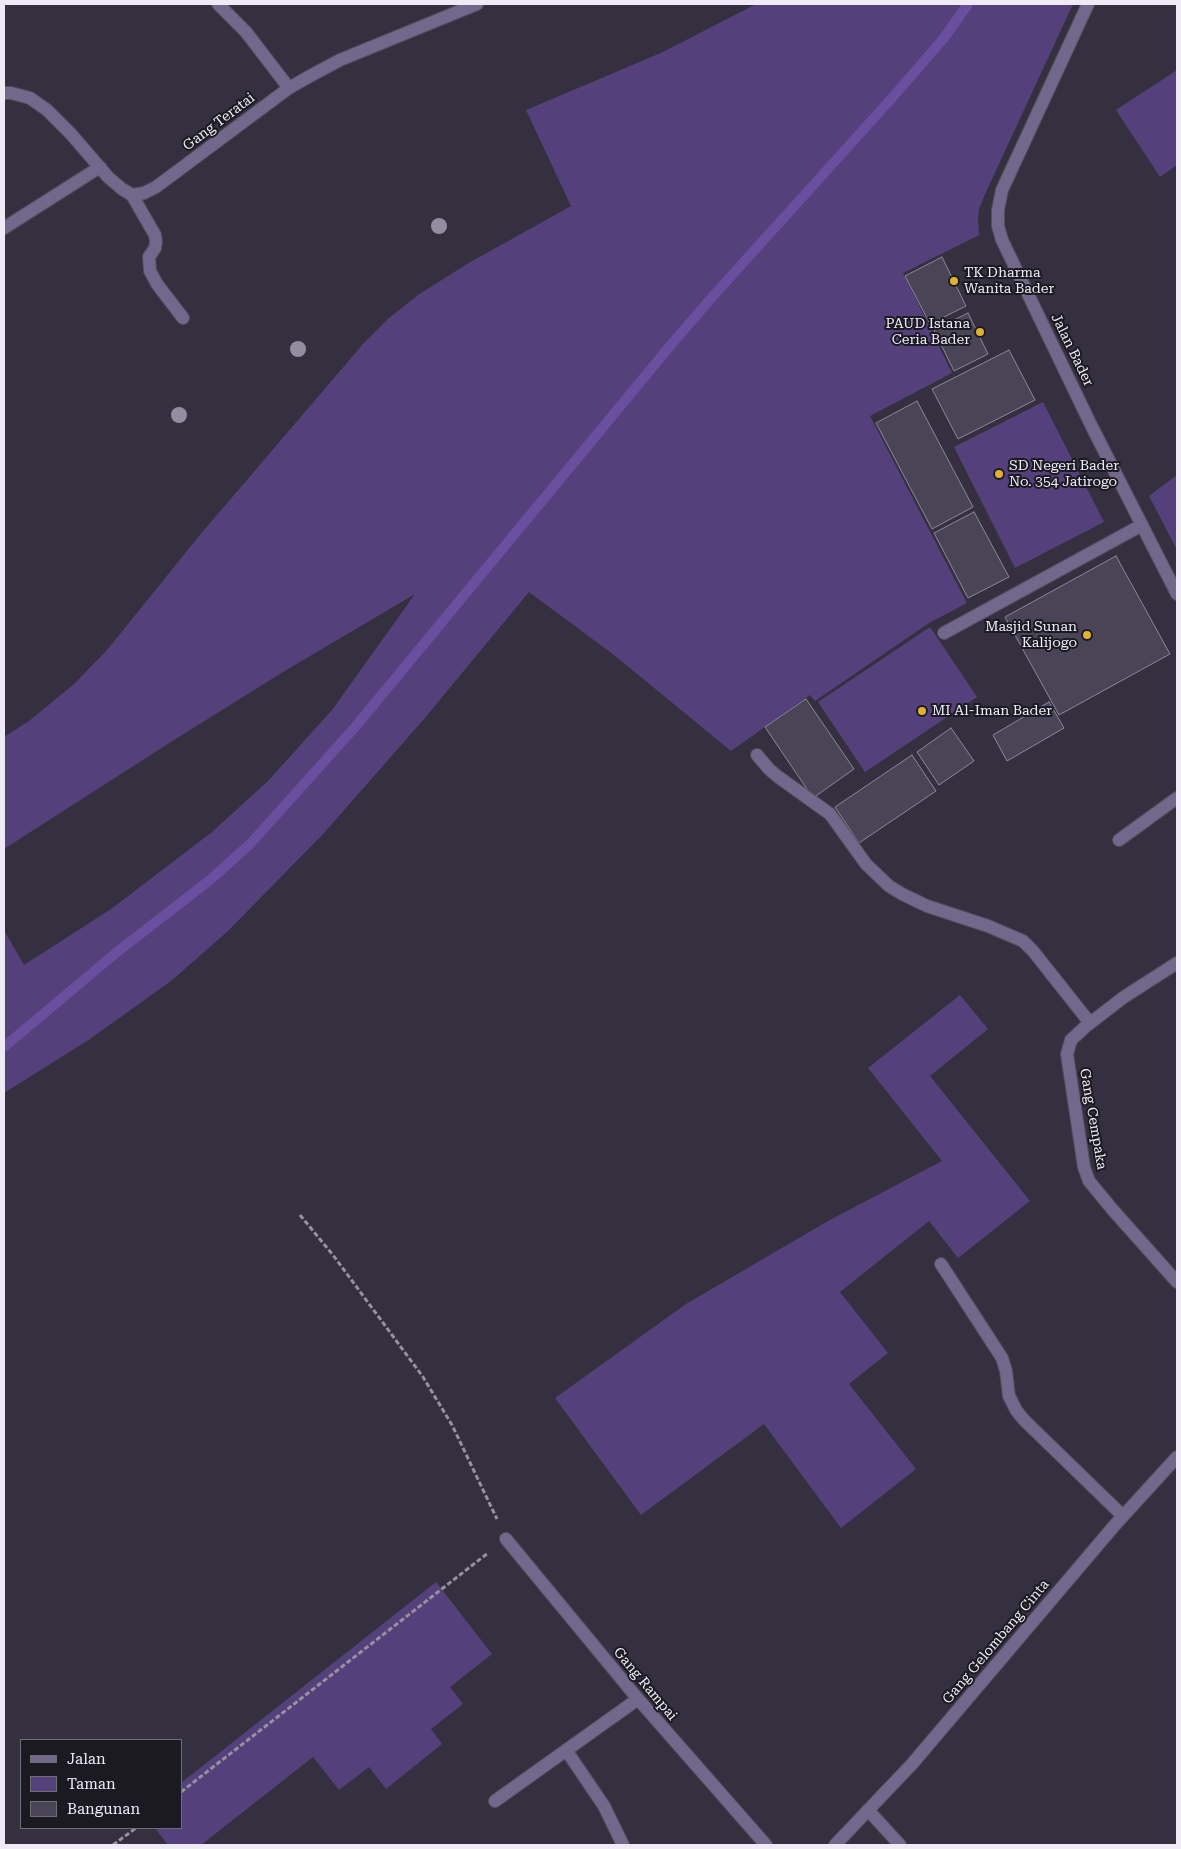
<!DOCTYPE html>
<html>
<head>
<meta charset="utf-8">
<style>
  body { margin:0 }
  #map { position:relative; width:1181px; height:1849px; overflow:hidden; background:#343040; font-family:"Roboto Serif",serif }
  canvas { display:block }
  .frame { position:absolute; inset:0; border:5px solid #eeebf6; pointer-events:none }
  .legend { position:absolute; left:20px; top:1739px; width:162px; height:90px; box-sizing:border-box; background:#1b1921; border:1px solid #6f6d76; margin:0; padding:6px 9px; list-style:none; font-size:15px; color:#eeebf6 }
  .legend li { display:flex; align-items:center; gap:10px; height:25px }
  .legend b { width:25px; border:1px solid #6f6d76 }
</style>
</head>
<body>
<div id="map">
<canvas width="1181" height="1849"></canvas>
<div class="frame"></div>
<ul class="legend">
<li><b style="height:6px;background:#72688b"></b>Jalan</li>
<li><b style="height:14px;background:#54417b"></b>Taman</li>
<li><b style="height:14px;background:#494456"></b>Bangunan</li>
</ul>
</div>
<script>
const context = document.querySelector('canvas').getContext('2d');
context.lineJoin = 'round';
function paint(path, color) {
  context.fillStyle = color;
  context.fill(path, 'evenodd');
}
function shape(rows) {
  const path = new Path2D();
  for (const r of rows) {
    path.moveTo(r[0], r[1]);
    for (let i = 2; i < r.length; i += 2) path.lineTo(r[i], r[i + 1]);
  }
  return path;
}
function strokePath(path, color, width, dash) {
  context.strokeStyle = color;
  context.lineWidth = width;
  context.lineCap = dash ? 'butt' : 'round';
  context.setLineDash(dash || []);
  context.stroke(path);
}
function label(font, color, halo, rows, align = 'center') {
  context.font = font + ' "Roboto Serif",serif';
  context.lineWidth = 4;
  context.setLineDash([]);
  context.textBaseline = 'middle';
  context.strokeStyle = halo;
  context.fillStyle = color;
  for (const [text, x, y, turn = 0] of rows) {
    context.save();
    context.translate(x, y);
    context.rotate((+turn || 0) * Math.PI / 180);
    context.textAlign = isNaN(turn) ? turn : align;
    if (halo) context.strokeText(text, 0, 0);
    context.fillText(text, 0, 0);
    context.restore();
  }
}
paint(shape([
  [756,4,1073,4,986,192,979,209,978,221,979,235,903,273,952,373,870,416,967,603,929,623,815,701,810,695,731,751,614,655,529,592,424,719,324,833,228,931,171,981,90,1039,4,1093,4,930,24,965,111,909,212,832,268,781,332,710,415,594,283,672,174,740,4,849,4,737,29,721,74,684,107,650,199,536,363,344,389,318,418,295,467,264,571,206,526,110,663,52],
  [1177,70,1177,165,1160,177,1116,110],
  [1043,402,1104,522,1015,568,954,447],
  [1177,475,1177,550,1149,496],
  [930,627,977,697,865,772,818,702],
  [960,995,988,1029,930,1076,1030,1201,958,1258,929,1221,840,1292,888,1353,849,1384,916,1469,841,1528,764,1424,641,1515,555,1398,686,1304,828,1221,942,1161,868,1068],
  [436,1582,492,1654,450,1687,463,1704,431,1729,442,1744,386,1789,369,1767,339,1790,313,1757,201,1845,168,1845,155,1828,181,1828,181,1783]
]), '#54417b');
strokePath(shape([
  [4,1047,117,952,210,880,251,843,356,726,670,346,714,295,892,98,944,38,968,4]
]), '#6a4f9e', 10);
const building = shape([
  [942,257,966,306,930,324,905,276,942,257],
  [968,313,988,354,954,371,934,330,968,313],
  [1009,350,1035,400,958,439,932,389,1009,350],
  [917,401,973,507,932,529,876,423,917,401],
  [974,512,1009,577,968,598,934,533,974,512],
  [1116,556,1170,654,1059,715,1005,617,1116,556],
  [806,699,854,769,813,798,765,727,806,699],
  [1049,702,1064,728,1007,761,993,735,1049,702],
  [951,728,974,761,939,785,917,752,951,728],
  [912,755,936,791,859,843,835,807,912,755]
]);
paint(building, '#494456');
strokePath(building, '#8c879b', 1);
const lane = shape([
  [218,4,246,32,289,88],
  [132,195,155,235,156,242,155,248,149,257,150,271,157,284,183,318],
  [4,228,100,167],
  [944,633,1142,525],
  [757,755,769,769,777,776,830,814,866,864,889,886,902,894,927,906,988,926,1023,941,1033,951,1090,1023],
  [1119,840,1177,798],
  [941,1264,1002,1358,1006,1371,1009,1396,1016,1410,1024,1420,1123,1516],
  [566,1750,604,1806,623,1845],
  [495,1801,638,1699]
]);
const street = shape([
  [1088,4,1002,190,998,210,998,226,1002,240,1091,425,1177,594],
  [4,93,11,93,30,98,47,110,71,134,108,177,122,189,132,195,144,193,156,187,289,88,310,76,340,60,477,4],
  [1177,963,1124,997,1085,1027,1071,1040,1067,1054,1084,1167,1089,1181,1112,1209,1177,1282],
  [506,1539,638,1699,766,1845],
  [868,1810,900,1845],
  [835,1845,912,1764,1114,1526,1177,1457]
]);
strokePath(lane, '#524e5d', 14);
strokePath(street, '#524e5d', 14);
strokePath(shape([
  [300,1215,333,1255,423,1377,452,1425,497,1519],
  [181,1792,488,1553],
  [113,1845,136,1828]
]), '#95919f', 3, [5, 2.5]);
strokePath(lane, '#72688b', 12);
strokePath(street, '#72688b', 12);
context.fillStyle = '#928da0';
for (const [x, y] of [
  [439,226],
  [298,349],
  [179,415]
]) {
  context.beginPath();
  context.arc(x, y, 8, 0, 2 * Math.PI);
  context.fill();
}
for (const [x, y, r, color] of [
  [954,281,5,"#deb133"],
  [980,332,5,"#deb133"],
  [999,474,5,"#deb133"],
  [1087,635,5,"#deb133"],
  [922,711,5,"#deb133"]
]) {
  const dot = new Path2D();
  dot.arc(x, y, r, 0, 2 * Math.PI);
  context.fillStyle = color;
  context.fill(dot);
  strokePath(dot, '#1b1921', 2);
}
label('14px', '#eeebf6', '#1b1921', [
  ["Gang Teratai",219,122,-37],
  ["Jalan Bader",1072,350,64],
  ["Gang Cempaka",1093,1119,80],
  ["Gang Gelombang Cinta",996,1642,-50],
  ["Gang Rampai",645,1684,50]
]);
label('14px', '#eeebf6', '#1b1921', [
  ["TK Dharma",964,273],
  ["Wanita Bader",964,289],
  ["PAUD Istana",970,324,"right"],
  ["Ceria Bader",970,340,"right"],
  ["SD Negeri Bader",1009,466],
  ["No. 354 Jatirogo",1009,482],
  ["Masjid Sunan",1077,627,"right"],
  ["Kalijogo",1077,643,"right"],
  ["MI Al-Iman Bader",932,711]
], 'left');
</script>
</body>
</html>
